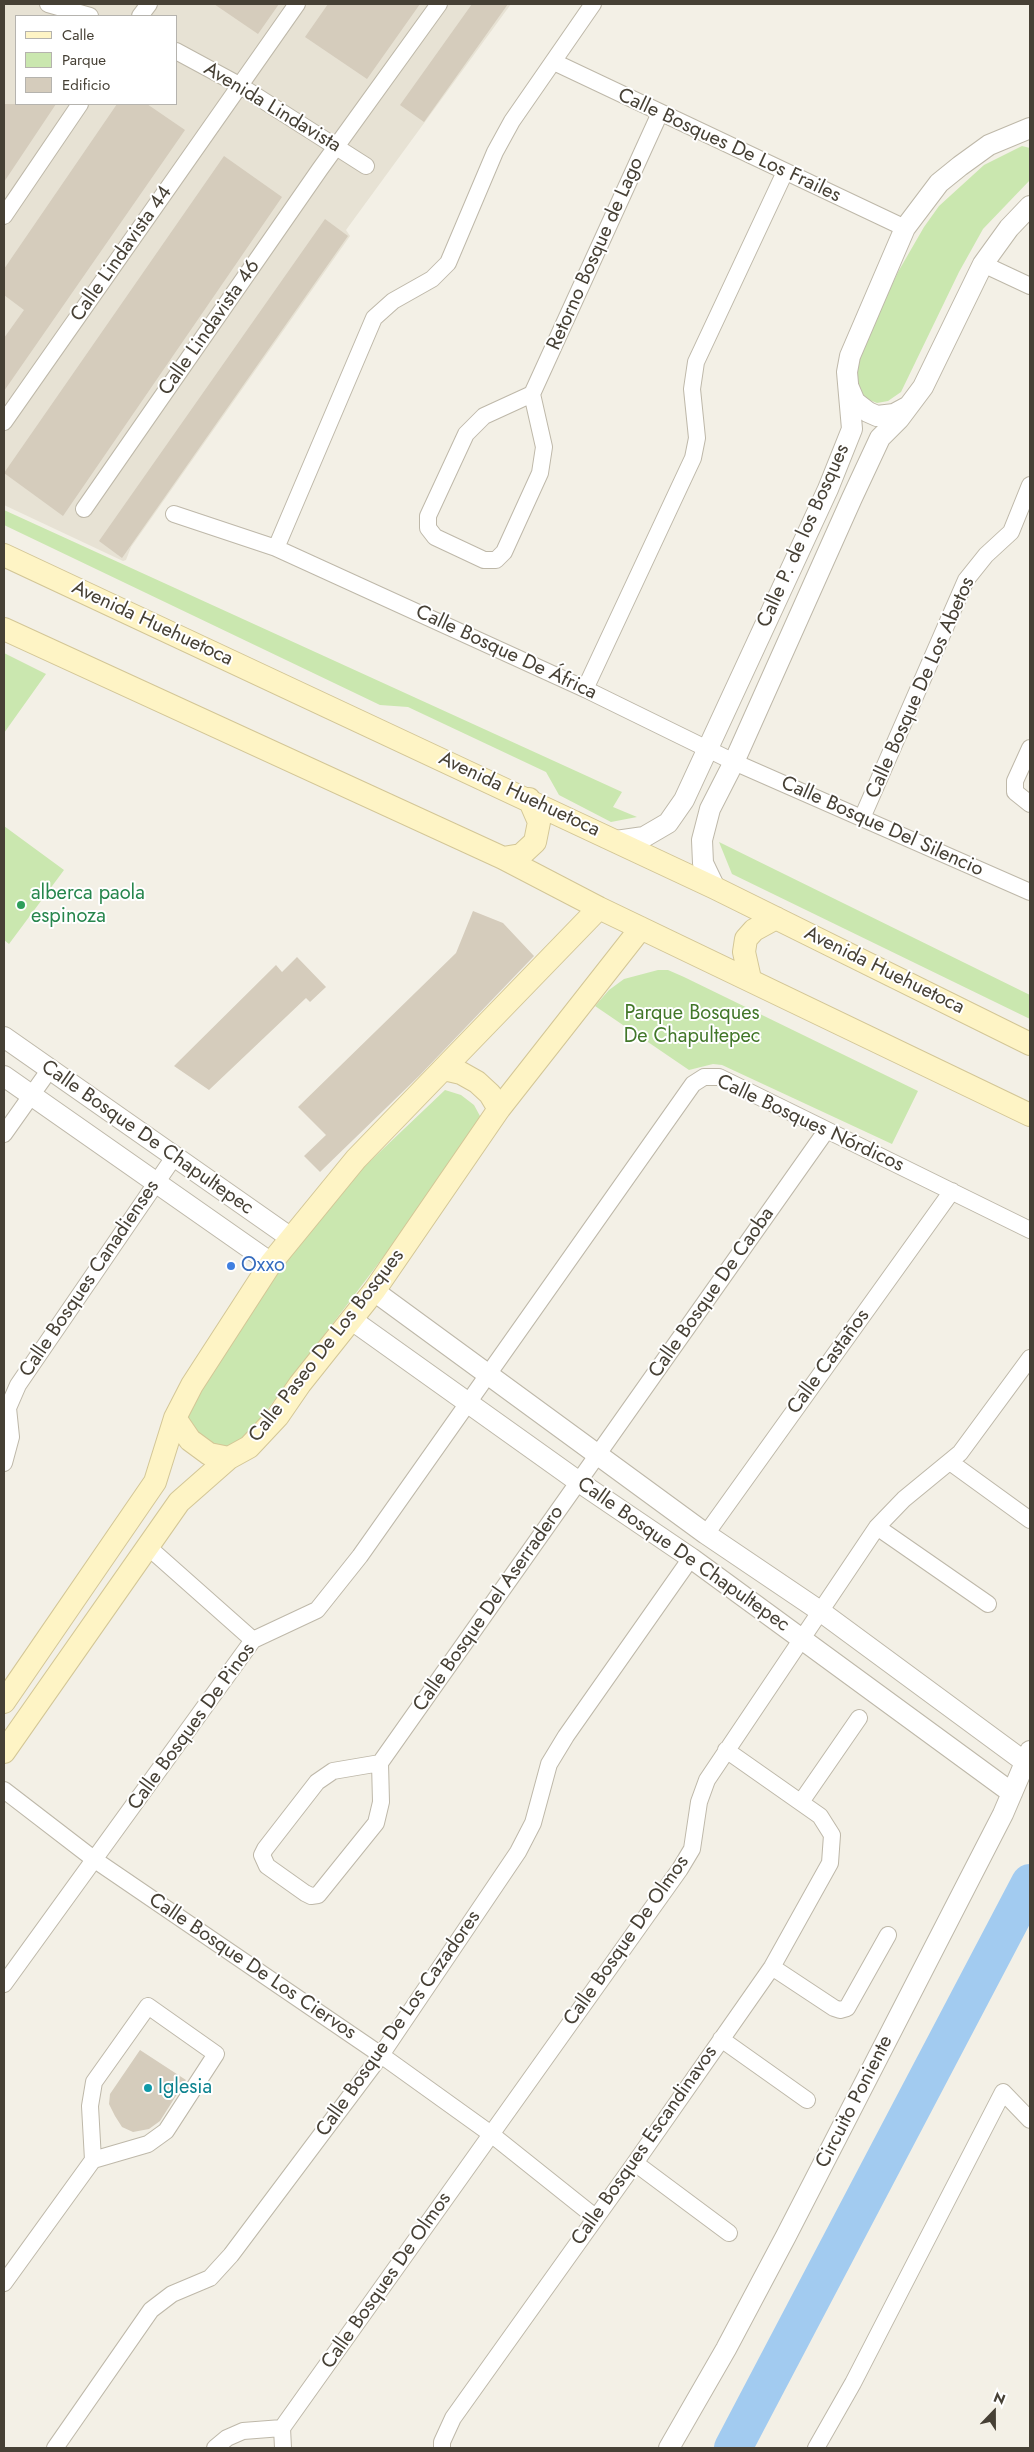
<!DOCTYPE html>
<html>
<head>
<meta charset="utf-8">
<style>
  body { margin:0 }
  #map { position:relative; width:1034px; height:2452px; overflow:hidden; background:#f3f0e6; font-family:Jost,sans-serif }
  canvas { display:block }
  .frame { position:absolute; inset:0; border:5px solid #464035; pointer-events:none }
  .legend { position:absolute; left:15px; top:15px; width:162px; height:90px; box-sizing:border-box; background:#fff; border:1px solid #b5b3ae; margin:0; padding:6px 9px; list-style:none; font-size:15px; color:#464035 }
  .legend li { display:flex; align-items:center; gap:10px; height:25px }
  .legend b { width:25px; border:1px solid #b5b3ae }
  .north { position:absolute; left:969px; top:2387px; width:50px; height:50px; -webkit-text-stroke:4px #fff; paint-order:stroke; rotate:22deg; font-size:14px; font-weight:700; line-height:20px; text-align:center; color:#464035 }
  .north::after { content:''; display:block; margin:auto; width:18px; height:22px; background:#464035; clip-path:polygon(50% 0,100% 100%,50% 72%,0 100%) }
</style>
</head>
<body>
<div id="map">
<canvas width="1034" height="2452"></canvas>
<div class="frame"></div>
<ul class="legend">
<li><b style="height:6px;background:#fef4c5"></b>Calle</li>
<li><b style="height:14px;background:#cae7af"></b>Parque</li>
<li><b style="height:14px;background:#d5ccbc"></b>Edificio</li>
</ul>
<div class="north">N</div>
</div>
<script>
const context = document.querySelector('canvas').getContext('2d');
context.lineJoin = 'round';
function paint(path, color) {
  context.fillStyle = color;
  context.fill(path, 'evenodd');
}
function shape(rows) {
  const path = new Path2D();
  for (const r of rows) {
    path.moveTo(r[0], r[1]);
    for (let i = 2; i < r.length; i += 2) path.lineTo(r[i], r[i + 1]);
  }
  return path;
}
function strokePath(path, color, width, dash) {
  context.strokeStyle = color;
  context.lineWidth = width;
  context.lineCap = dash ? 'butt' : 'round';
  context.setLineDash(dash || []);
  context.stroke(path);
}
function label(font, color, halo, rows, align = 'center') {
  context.font = font + ' Jost,sans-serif';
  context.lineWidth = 4;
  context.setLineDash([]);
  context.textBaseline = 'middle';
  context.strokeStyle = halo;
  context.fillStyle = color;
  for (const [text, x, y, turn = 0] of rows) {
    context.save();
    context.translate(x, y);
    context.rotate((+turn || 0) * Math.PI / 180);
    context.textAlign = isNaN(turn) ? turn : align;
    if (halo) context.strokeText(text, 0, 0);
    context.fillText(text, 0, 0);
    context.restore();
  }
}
paint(shape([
  [4,4,511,4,346,230,350,236,131,547,126,560,123,561,4,505],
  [16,16,176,16,176,104,16,104]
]), '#e7e2d4');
paint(shape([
  [1022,146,1030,148,1030,180,983,229,959,272,901,392,888,401,877,403,867,399,862,396,853,375,864,344,898,272,924,227,939,206,984,165],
  [4,510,622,792,613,807,637,817,611,822,559,795,546,772,408,707,380,705,4,525],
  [4,653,46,674,4,733],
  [4,826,64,870,9,944,4,940],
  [719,842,1030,995,1030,1019,732,874],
  [658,970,668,970,684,977,918,1091,892,1144,722,1065,713,1064,689,1070,595,1006,609,990,624,979],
  [445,1090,461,1095,474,1105,480,1116,482,1127,239,1447,216,1448,193,1439,182,1395,333,1200,364,1167]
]), '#cae7af');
strokePath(shape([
  [733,2448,1030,1883]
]), '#a2cbf0', 38);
paint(shape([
  [214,4,279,4,258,34],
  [328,4,420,4,367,79,305,37],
  [472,4,508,4,424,122,400,105],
  [4,104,56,104,4,182],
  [117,104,147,104,185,130,4,391,4,338,24,310,4,295,4,269],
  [224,156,282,197,63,516,4,473],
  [325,219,348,236,122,558,99,541],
  [473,911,503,923,534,956,420,1075,320,1172,304,1156,326,1135,298,1107,456,953],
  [297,957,326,987,310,1002,306,998,209,1090,174,1066,276,965,282,972],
  [140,2050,186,2080,160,2121,149,2129,133,2132,122,2127,115,2116,109,2104,110,2094]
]), '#d5ccbc');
const minor = shape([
  [48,4,90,16],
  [140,16,149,4],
  [176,51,239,85,366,166],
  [554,62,905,228],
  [4,216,80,104],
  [983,264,1030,286],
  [532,394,484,416,466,434,428,516,428,528,435,537,484,560,496,560,504,552,540,473,544,447,532,394,660,113],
  [4,422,297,4],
  [84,509,320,169,439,4],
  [174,514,276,548,585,689,734,762,1030,892],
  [276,548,374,318,393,301,432,279,448,263,495,152,512,121,593,4],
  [585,689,693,458,697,438,692,389,696,362,785,172],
  [1030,748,1015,781,1015,792,1030,804],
  [862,818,966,580,986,555,1011,532,1030,485],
  [4,1134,50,1069],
  [950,1462,1030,1520],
  [4,1463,11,1437,8,1408,18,1385,174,1157],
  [877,1527,988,1604],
  [706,1534,952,1191],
  [147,1546,253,1640],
  [380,1763,333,1771,317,1782,265,1849,262,1855,267,1866,305,1893,311,1896,318,1895,376,1823,381,1802,380,1763,826,1131],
  [4,1790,95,1860,381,2055,491,2134,595,2217],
  [801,1802,859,1718],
  [772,1967,834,2008,840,2010,847,2008,888,1935],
  [4,1984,253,1640,317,1610,360,1556,693,1084,704,1077,719,1077,1030,1230],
  [148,2006,216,2054,166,2131,148,2144,93,2160,90,2106,94,2082,148,2006],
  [721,2039,807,2100],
  [635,2163,729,2233],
  [4,2283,93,2160],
  [55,2448,151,2310,172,2294,210,2278,231,2255,381,2055,518,1852,533,1823,549,1764,566,1736,691,1558],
  [215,2448,227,2438,243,2431,282,2428],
  [283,2448,282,2428,680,1869,692,1849,699,1802,707,1780,877,1527,904,1499,960,1453,1030,1358],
  [442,2448,442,2442,453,2418,635,2163,772,1967,830,1863,832,1835,820,1816,726,1750],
  [816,2448,853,2383,1003,2092,1030,2120]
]);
const tertiary = shape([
  [849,388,855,402,868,412,877,416,894,414,907,407],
  [616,841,644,837,668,823,684,800,828,489,852,429,847,372,850,356,905,228,939,183,960,166,989,145,1030,128],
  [715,888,703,863,702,840,710,809,734,762,852,498,880,438,899,419,923,387,983,264,1009,228,1030,206],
  [4,1037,291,1238],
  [4,1076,271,1263],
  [374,1291,706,1534,820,1611,1025,1762],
  [352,1320,579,1482,691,1558,1012,1793],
  [669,2448,726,2349,786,2236,1003,1814,1030,1751]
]);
const secondary = shape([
  [4,555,715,888,1030,1044],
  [4,629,503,858,599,908,1030,1115],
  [503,858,521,855,535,842,539,822,529,799],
  [750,979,744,952,746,939,754,930,776,918],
  [444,1069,461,1073,477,1082,490,1094,499,1109],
  [175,1418,190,1440,209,1454,229,1458],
  [4,1702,155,1482,175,1418,192,1385,271,1263,356,1159,599,908],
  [4,1752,179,1502,229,1458,249,1447,278,1416,300,1384,374,1291,499,1109,641,928]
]);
strokePath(minor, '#beb8a9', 18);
strokePath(tertiary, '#beb8a9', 22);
strokePath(secondary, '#d3c696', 24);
strokePath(minor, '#fff', 16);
strokePath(tertiary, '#fff', 20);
strokePath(secondary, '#fef4c5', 22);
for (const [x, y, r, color] of [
  [21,905,5,"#2e9e5b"],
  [231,1266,5,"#3f7fe0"],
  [148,2088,5,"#0f9aa8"]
]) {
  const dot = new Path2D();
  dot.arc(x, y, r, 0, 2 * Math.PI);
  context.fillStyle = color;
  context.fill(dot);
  strokePath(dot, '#fff', 2);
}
label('20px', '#464035', '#fff', [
  ["Avenida Lindavista",272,108,31],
  ["Calle Bosques De Los Frailes",729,146,25],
  ["Calle Lindavista 44",122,254,-55],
  ["Retorno Bosque de Lago",596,254,-66],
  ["Calle Lindavista 46",210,328,-55],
  ["Calle P. de los Bosques",804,536,-66],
  ["Avenida Huehuetoca",152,624,25],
  ["Calle Bosque De África",506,653,25],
  ["Calle Bosque De Los Abetos",921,688,-66],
  ["Avenida Huehuetoca",519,795,25],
  ["Calle Bosque Del Silencio",882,827,24],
  ["Avenida Huehuetoca",884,971,26],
  ["Calle Bosques Nórdicos",810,1124,25],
  ["Calle Bosque De Chapultepec",147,1138,35],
  ["Calle Bosques Canadienses",90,1279,-56],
  ["Calle Bosque De Caoba",712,1293,-55],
  ["Calle Paseo De Los Bosques",327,1346,-52],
  ["Calle Castaños",829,1362,-54],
  ["Calle Bosque De Chapultepec",683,1555,35],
  ["Calle Bosque Del Aserradero",489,1609,-55],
  ["Calle Bosques De Pinos",192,1727,-54],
  ["Calle Bosque De Olmos",627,1941,-55],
  ["Calle Bosque De Los Ciervos",252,1967,34],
  ["Calle Bosque De Los Cazadores",399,2024,-55],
  ["Circuito Poniente",855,2102,-63],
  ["Calle Bosques Escandinavos",645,2146,-55],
  ["Calle Bosques De Olmos",387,2281,-55]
]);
label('20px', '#27864d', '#fff', [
  ["alberca paola",31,894],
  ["espinoza",31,917]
], 'left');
label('20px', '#427729', '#fff', [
  ["Parque Bosques",692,1014],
  ["De Chapultepec",692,1037]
]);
label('20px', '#366cbe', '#fff', [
  ["Oxxo",241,1266]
], 'left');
label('20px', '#0d838f', '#fff', [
  ["Iglesia",158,2088]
], 'left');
</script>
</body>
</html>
